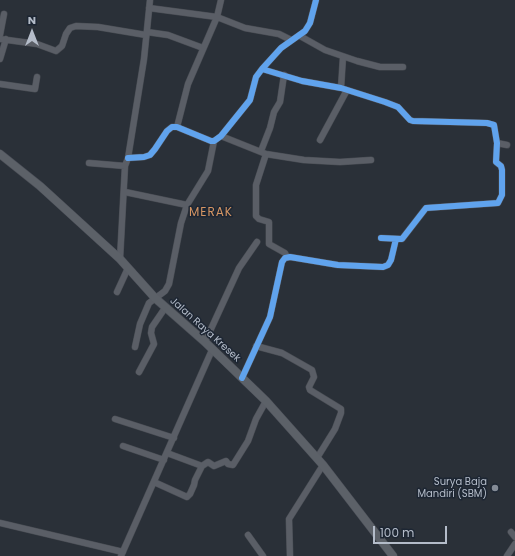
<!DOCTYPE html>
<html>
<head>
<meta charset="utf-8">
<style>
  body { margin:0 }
  #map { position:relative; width:515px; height:556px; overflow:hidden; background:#2a3038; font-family:Poppins,sans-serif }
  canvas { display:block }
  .north { position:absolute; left:12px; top:12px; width:40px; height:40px; -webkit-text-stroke:3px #1d2633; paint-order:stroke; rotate:0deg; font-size:11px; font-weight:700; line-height:16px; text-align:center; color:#b4bcc9 }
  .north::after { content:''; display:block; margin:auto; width:14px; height:18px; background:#b4bcc9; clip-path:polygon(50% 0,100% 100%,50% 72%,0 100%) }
  .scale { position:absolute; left:373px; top:526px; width:74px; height:18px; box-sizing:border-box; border:2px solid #b4bcc9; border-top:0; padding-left:5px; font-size:12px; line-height:14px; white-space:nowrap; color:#b4bcc9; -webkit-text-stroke:3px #1d2633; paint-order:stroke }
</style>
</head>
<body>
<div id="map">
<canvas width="515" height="556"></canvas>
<div class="north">N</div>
<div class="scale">100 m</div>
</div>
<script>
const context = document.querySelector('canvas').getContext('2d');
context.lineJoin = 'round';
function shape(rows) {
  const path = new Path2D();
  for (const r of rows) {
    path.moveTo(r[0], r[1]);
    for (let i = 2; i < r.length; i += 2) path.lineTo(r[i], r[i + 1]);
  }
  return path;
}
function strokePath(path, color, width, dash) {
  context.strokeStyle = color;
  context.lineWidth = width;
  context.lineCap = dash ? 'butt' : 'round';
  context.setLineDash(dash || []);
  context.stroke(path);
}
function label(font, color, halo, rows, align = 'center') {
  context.font = font + ' Poppins,sans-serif';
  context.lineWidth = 3;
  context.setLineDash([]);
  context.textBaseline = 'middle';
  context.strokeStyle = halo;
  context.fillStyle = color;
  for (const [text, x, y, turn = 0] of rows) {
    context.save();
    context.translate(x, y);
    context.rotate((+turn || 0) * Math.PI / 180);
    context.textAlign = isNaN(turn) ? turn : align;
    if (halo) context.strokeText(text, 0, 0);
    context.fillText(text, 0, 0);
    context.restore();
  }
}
const minor = shape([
  [149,8,217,17,245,28,279,34,291,40],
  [147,32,168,35,203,48],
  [0,35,4,14],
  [300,36,325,50,357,61,380,67,403,67],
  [0,39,37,44,56,51,62,46,66,34,70,28,76,26,98,27,146,35],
  [0,59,6,39],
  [262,69,302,81,341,88,385,102,398,107,410,120,413,121,487,123,494,125,497,143,496,162,501,166,502,170,502,195,498,203,426,208,402,239,381,238],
  [0,84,35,89,37,77],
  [341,88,343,57],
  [177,127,188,84,217,17,221,0],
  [221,136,266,154,304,160,340,162,371,160],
  [320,140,347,90],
  [497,143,507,145],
  [261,151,270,128,274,112,280,102,284,75],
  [266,154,256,185,256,216,259,219,269,222,269,244,285,253,287,257],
  [128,158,144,157,150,155,155,149,167,131,172,127,177,127,211,141,214,141,221,136,250,100,256,77,262,69,281,48,305,31,310,23,316,0],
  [89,163,125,166],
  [125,192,187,205],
  [120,259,125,166,128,158,144,59,150,0],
  [117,292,128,268],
  [205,342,239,268,257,242],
  [256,346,282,353,312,370,314,377,309,387,310,390,341,409,341,413,335,429,317,458],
  [135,347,140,324,149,303,165,291,169,284,181,223,187,205,208,171,214,141],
  [139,372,154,344,151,333,152,327,165,308],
  [242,378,270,317,282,262,285,258,290,257,338,265,383,267,388,265,391,260,396,239],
  [115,419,174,438],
  [123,446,164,460],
  [167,453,202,466,208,462,214,466,226,461,228,464,233,465,248,441,256,419,266,401],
  [154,482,187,497,190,494,194,485,195,480,202,466],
  [0,523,123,552],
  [511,532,515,537],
  [248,535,263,556],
  [121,556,212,350],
  [290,556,289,519,323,465],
  [507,556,515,544]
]);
const major = shape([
  [0,154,40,186,120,259,155,298,205,342,266,401,323,465,393,556]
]);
strokePath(minor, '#484c53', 7);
strokePath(major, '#484c55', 9);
strokePath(minor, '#5a5e66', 6);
strokePath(major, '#5c6168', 8);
strokePath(shape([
  [262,69,302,81,341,88,385,102,398,107,410,120,413,121,487,123,494,125,497,143,496,162,501,166,502,170,502,195,498,203,426,208,402,239,381,238],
  [128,158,144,157,150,155,155,149,167,131,172,127,177,127,211,141,214,141,221,136,250,100,256,77,262,69,281,48,305,31,310,23,316,0],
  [242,378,270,317,282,262,285,258,290,257,338,265,383,267,388,265,391,260,396,239]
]), '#60a3ed', 6);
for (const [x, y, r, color] of [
  [495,488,4,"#848b96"]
]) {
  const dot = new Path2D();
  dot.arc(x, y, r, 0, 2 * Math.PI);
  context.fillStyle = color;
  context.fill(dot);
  strokePath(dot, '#1d2633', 1.5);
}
label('10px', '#b4bcc9', '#1d2633', [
  ["Jalan Raya Kresek",205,330,42]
]);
label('10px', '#b4bcc9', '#1d2633', [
  ["Surya Baja",487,482],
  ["Mandiri (SBM)",487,494]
], 'right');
context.letterSpacing = '1px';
label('12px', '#d59563', '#1d2633', [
  ["MERAK",211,213]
]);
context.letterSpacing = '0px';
</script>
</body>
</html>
